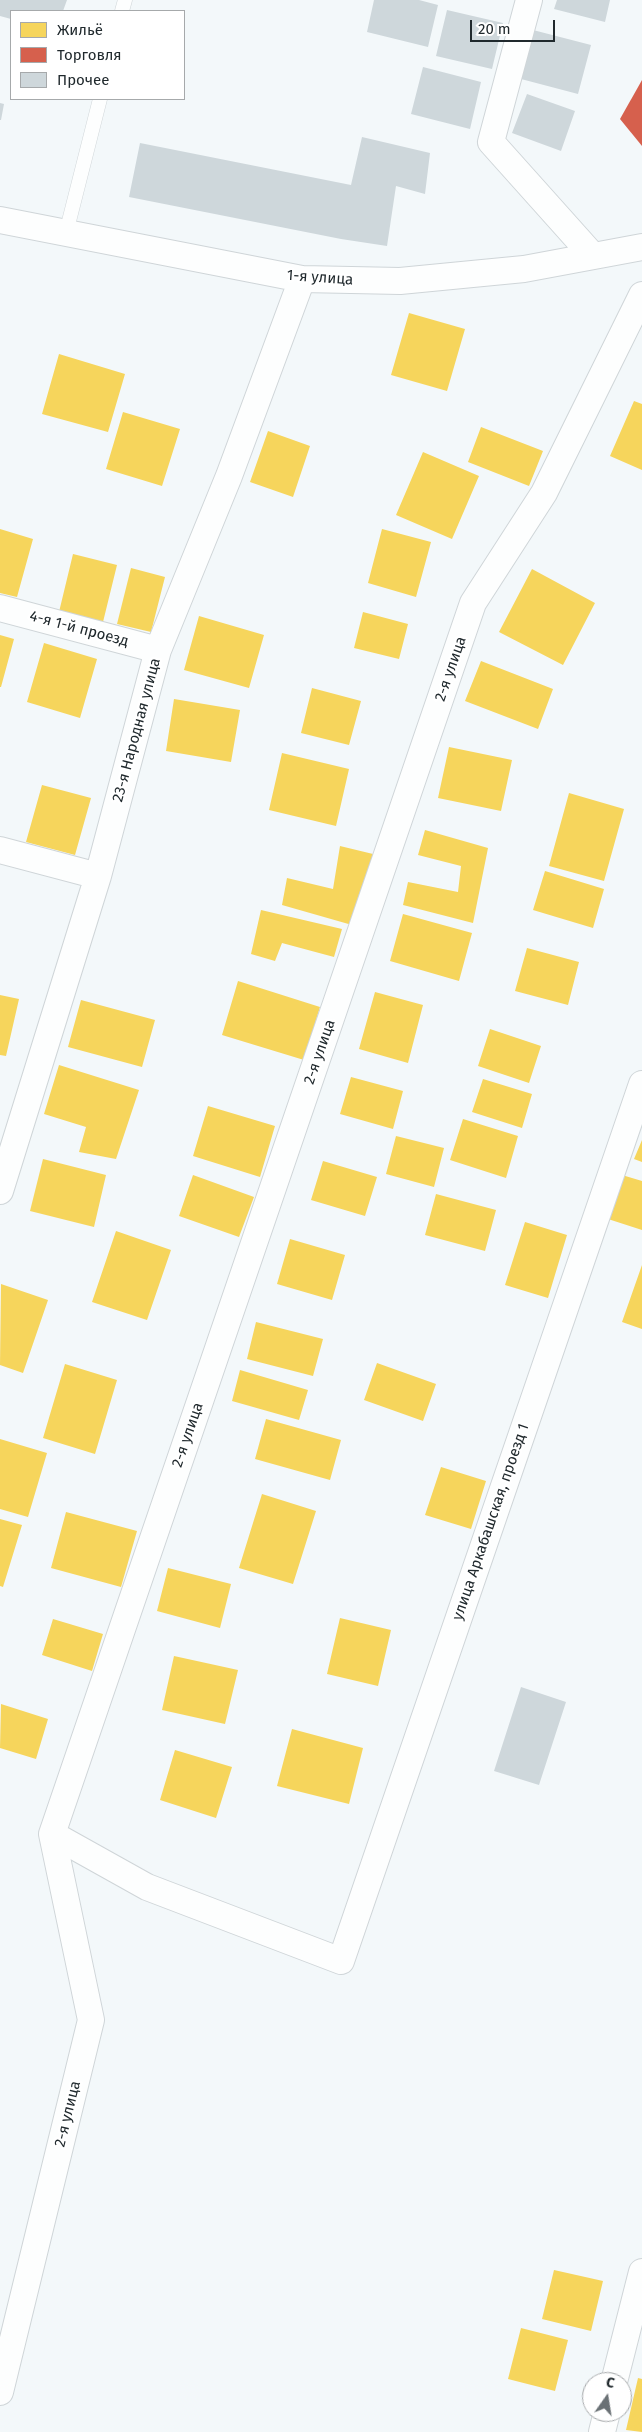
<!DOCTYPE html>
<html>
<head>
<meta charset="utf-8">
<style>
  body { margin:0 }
  #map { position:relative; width:642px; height:2432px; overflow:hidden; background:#f3f8fa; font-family:"Fira Sans",sans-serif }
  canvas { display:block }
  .legend { position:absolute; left:10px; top:10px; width:175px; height:90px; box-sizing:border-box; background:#fff; border:1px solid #a6a9ab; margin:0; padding:6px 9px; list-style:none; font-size:15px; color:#20292d }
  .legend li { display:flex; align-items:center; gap:10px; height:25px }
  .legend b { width:25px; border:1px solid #a6a9ab }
  .north { position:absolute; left:582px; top:2372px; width:50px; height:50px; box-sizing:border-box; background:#fff; border:1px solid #a6a9ab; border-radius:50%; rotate:13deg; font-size:14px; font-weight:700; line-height:20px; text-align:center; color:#20292d }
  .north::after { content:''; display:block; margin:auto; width:18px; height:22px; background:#6a7175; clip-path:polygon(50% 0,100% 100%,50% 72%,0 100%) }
  .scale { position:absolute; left:470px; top:20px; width:85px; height:22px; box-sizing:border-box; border:2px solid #20292d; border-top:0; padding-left:6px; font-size:15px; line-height:18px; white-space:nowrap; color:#20292d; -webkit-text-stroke:4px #fff; paint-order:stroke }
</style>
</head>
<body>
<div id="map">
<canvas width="642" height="2432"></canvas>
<ul class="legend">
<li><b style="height:14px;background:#f6d55c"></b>Жильё</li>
<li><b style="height:14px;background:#d6604d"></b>Торговля</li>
<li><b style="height:14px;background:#ced7db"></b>Прочее</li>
</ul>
<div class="north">С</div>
<div class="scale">20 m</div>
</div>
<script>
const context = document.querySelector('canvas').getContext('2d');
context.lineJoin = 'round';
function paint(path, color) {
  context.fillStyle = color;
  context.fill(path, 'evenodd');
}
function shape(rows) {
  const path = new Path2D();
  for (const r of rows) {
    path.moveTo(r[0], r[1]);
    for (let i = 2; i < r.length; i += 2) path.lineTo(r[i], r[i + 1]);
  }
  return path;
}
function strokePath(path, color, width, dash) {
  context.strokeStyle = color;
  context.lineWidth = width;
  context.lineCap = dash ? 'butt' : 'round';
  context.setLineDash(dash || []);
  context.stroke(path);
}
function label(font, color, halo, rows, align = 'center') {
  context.font = font + ' "Fira Sans",sans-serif';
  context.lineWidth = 5;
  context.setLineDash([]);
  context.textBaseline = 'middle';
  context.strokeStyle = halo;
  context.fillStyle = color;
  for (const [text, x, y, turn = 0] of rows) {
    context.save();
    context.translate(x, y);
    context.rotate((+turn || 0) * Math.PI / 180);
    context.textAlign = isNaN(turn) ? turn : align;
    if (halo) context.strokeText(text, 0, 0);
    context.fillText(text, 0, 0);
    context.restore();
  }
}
paint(shape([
  [409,313,465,329,447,391,391,375],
  [59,354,125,374,108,432,42,414],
  [634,401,642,404,642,470,610,456],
  [123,412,180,429,162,486,106,469],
  [481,427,543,451,529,486,468,462],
  [268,431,310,446,293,497,250,482],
  [423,452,479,476,452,539,396,515],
  [0,529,33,539,17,597,0,593],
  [382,529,431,542,416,597,368,583],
  [73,554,117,565,103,622,59,612],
  [131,568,165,577,151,632,117,624],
  [532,569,595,603,563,665,499,632],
  [363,612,408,624,399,659,354,648],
  [199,616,264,635,249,688,184,670],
  [0,635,14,639,1,687,0,687],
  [44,643,97,659,80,718,27,702],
  [481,661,553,689,538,729,465,701],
  [312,688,361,701,349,745,301,733],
  [174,699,240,710,231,762,166,751],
  [449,747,512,760,501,811,438,798],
  [282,753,349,769,336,826,269,810],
  [42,785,91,798,75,855,26,842],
  [569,793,624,809,604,881,549,866],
  [425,830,488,848,473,923,403,905,408,882,458,892,461,866,418,855],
  [340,846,373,854,352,925,282,905,287,878,333,889],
  [545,871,604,889,593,928,533,910],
  [261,910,342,929,334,957,282,943,275,961,251,954],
  [403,914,472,933,459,981,390,961],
  [527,948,579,962,568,1005,515,991],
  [238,981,320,1007,304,1060,222,1035],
  [375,992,423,1005,408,1063,359,1049],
  [0,995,19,999,6,1056,0,1055],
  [81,1000,155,1020,142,1067,68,1047],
  [490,1029,541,1046,529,1083,478,1066],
  [59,1065,139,1090,116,1159,79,1152,86,1127,44,1114],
  [351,1077,403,1091,393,1129,340,1114],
  [483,1079,532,1094,522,1128,472,1112],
  [208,1106,275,1126,260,1177,193,1156],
  [463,1119,518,1136,506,1178,450,1160],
  [396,1136,444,1148,434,1187,386,1174],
  [642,1140,642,1162,634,1159],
  [43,1159,106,1175,94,1227,30,1211],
  [323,1161,377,1177,365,1216,311,1200],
  [193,1175,254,1197,239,1237,179,1216],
  [622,1175,642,1181,642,1230,608,1219],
  [436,1194,496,1210,485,1251,425,1235],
  [525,1222,567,1235,548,1298,505,1285],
  [116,1231,171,1250,147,1320,92,1302],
  [290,1239,345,1255,332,1300,277,1284],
  [642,1265,642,1329,622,1322],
  [1,1284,48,1300,23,1373,0,1365],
  [256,1322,323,1339,313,1376,247,1359],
  [377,1363,436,1384,423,1421,364,1400],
  [65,1364,117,1380,95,1454,43,1438],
  [240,1370,308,1390,299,1420,232,1401],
  [266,1419,341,1440,330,1480,255,1459],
  [0,1439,47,1453,28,1517,0,1509],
  [441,1467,486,1481,471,1529,425,1515],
  [262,1494,316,1511,293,1584,239,1568],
  [66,1512,137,1531,121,1587,51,1568],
  [0,1519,22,1525,3,1587,0,1586],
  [168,1568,231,1584,220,1628,157,1611],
  [340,1618,391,1630,378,1686,327,1674],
  [53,1619,103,1634,92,1671,42,1655],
  [174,1656,238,1670,225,1724,162,1710],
  [1,1704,48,1719,36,1759,0,1748],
  [292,1729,363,1748,349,1804,277,1786],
  [175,1750,232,1767,216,1818,160,1800],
  [554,2270,603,2281,591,2331,542,2319],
  [521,2328,568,2340,555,2391,508,2379],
  [638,2378,642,2379,642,2432,626,2430]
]), '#f6d55c');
paint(shape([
  [642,80,642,146,620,119]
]), '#d6604d');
paint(shape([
  [0,0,67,0,63,11,11,11,11,19,0,16],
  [374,0,419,0,438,5,428,47,367,32],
  [557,0,610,0,605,22,554,9],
  [447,10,503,23,492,69,436,56],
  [533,30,591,45,578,94,521,79],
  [423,67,481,82,470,129,411,114],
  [527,94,575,111,561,151,512,133],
  [0,103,4,104,1,120,0,120],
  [362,137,430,153,425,194,396,186,387,246,341,239,129,197,140,143,351,185],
  [521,1687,566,1702,539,1785,494,1771]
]), '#ced7db');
const lane = shape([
  [122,11,125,0],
  [66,233,100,99]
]);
const street = shape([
  [529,0,491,142,593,256],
  [0,220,302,279,400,281,524,269,642,247],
  [0,608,158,650],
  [0,850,98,876],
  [0,1191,98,876,158,650,229,476,302,279],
  [52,1834,147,1887,341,1961,642,1084],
  [614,2382,642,2272],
  [0,2392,91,2020,52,1834,473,603,544,493,642,295],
  [602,2432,607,2412]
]);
strokePath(lane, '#cfd5d8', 15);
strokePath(street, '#cfd5d8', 28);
strokePath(lane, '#fdfefe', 14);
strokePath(street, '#fdfefe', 26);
label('15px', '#20292d', '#fff', [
  ["1-я улица",320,278,4],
  ["4-я 1-й проезд",79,629,15],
  ["2-я улица",451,669,-71],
  ["23-я Народная улица",137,730,-75],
  ["2-я улица",320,1052,-71],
  ["2-я улица",188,1435,-71],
  ["улица Аркабашская, проезд 1",491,1522,-71],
  ["2-я улица",68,2114,-76]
]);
</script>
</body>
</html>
